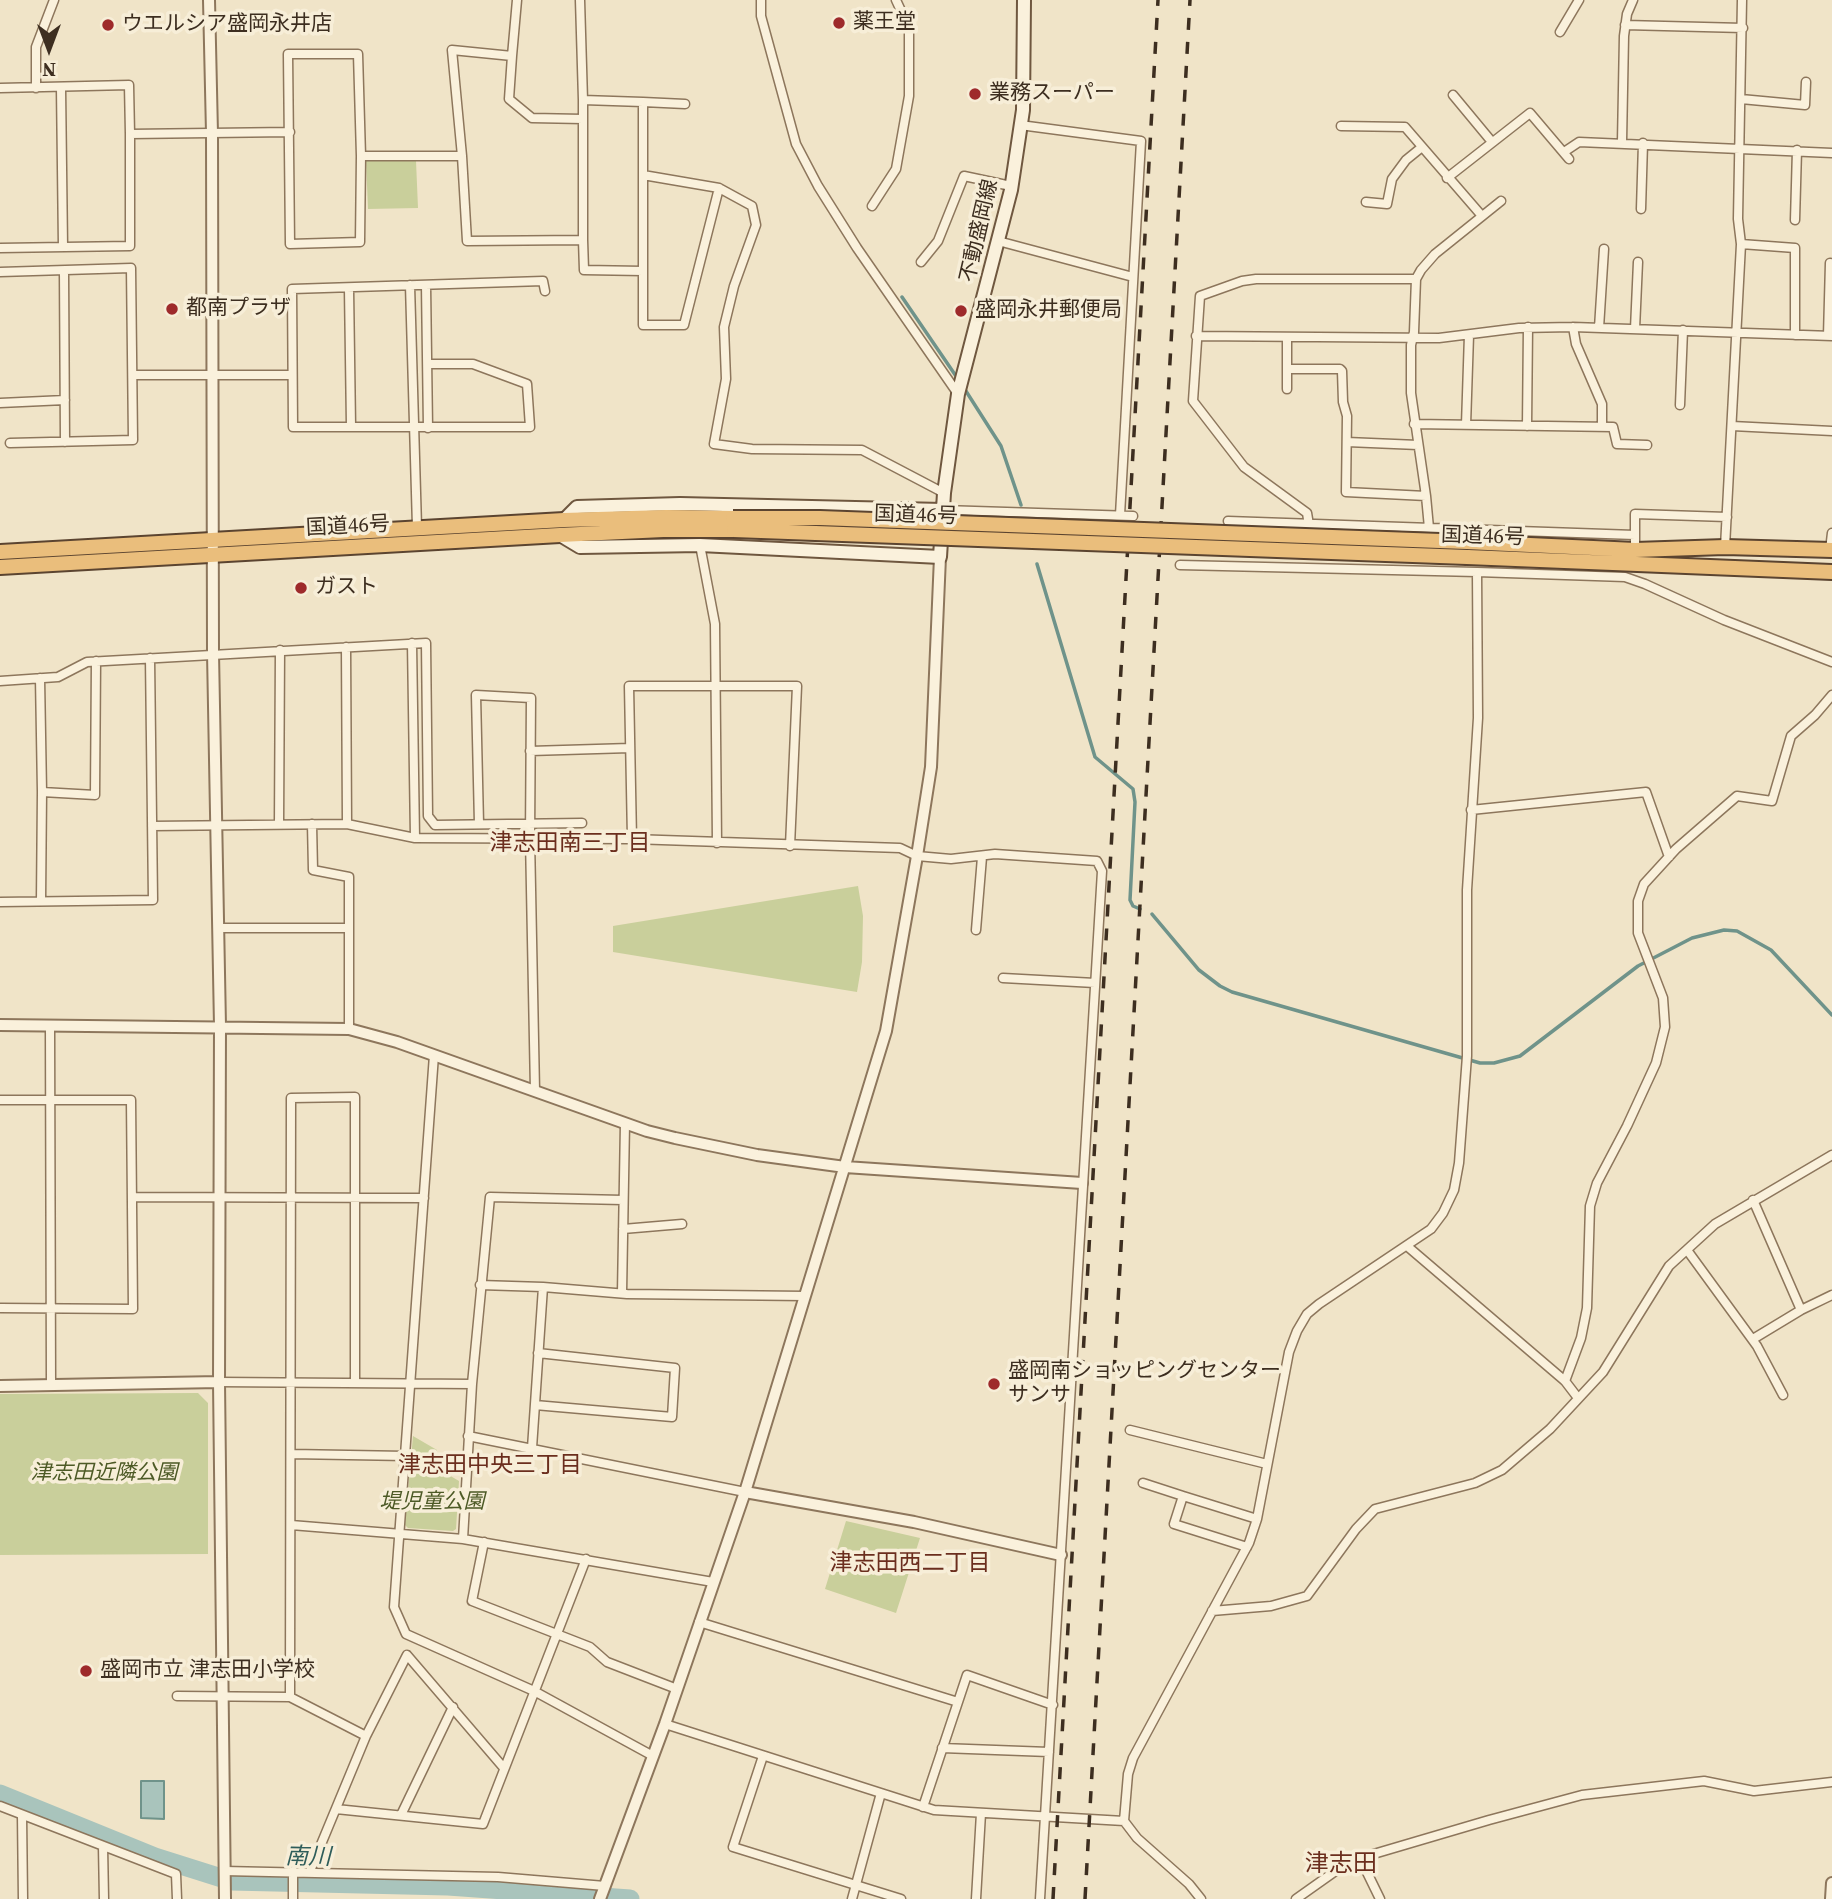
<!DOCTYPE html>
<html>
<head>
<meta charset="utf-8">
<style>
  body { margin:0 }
  #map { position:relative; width:1832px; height:1899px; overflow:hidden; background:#f0e4c8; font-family:"Source Serif 4",serif }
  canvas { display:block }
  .north { position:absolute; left:14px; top:14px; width:70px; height:70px; -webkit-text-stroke:5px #f7eed8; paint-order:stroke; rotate:180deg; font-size:19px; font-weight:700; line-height:28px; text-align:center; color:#3d2e20 }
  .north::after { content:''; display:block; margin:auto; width:24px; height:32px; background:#3d2e20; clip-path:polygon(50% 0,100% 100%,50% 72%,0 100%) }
</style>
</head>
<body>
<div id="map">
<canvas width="1832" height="1899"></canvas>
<div class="north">N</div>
</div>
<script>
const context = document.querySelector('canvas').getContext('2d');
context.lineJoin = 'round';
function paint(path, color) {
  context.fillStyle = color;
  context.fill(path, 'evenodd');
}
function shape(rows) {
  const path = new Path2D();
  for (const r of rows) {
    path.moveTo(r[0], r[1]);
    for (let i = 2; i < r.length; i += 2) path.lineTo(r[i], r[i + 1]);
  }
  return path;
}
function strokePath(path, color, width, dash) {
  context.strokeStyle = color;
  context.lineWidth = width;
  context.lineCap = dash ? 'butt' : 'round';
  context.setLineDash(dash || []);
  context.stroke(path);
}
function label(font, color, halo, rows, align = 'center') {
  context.font = font + ' "Source Serif 4","Noto Sans JP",serif';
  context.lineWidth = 7;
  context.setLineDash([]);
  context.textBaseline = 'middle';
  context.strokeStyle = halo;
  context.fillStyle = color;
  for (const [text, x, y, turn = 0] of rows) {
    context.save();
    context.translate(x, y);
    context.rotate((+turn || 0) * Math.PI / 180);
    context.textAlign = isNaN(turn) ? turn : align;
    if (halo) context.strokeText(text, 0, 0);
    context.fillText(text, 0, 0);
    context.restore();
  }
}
paint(shape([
  [366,161,416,161,418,208,368,209],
  [858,886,863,916,862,962,857,992,613,952,613,926],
  [198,1393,208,1403,208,1554,0,1555,0,1394],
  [413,1436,437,1450,430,1464,459,1481,456,1529,453,1531,408,1528,405,1525],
  [846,1521,920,1538,896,1613,825,1589]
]), '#c9cf9b');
const water = shape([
  [141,1781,164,1781,164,1819,141,1818,141,1781]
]);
paint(water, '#a9c4bc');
strokePath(water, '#6f938a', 2);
strokePath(shape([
  [902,297,958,379],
  [964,388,1001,446,1021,505],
  [1037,564,1095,757,1133,789,1135,802,1130,900,1133,906,1140,909],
  [1152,914,1199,970,1220,986,1232,992,1480,1063,1494,1063,1520,1056,1638,966,1692,938,1724,930,1737,931,1771,950,1832,1015]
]), '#6f938a', 3.5);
strokePath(shape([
  [0,1794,155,1857,231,1881,448,1886,630,1899]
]), '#a9c4bc', 19);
const minor = shape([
  [761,0,761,16,796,144,818,186,857,248,958,394],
  [1625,25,1743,28],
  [1560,32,1579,0],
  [288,54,358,54,361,156,360,242,290,244,288,54],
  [512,56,509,99,532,118,583,119],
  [0,88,129,85,130,134,130,246,0,248],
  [36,88,36,47,54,0],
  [61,88,63,247],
  [1453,95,1492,142],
  [1741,99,1805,105,1806,82],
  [583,100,643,102,643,175,719,188,752,206,756,225,734,286,724,327,726,379,714,444,752,449,862,450,944,493],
  [643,102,685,104],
  [1020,125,1141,141,1120,515],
  [1341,126,1405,127,1482,216],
  [130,134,290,132],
  [1622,142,1624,36,1627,14,1633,0],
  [1564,152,1579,142,1832,153],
  [361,156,462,156,467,241,583,240,583,100,580,0],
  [462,156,452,50,512,56,517,0],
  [643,175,643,325,684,325,719,188],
  [1447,178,1530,113,1569,159],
  [1366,202,1387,204,1392,179,1406,160,1422,147],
  [872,206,896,169,909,96,909,28,896,0],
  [1641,209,1643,143],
  [1795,220,1797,150],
  [583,240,584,270,643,271],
  [998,241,1133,277],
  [1741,244,1795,248,1795,335],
  [921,262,938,241,964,176,1011,186],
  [64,271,65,442],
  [0,272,131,268,133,440,10,443],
  [410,285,417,527],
  [426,285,428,428],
  [349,289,351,426],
  [1573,327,1576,344,1602,404,1602,427],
  [1599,328,1604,249],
  [1635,329,1638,262],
  [1196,336,1439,338,1519,328,1573,327,1832,336],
  [1828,336,1830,263],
  [428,364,473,364,527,384,530,427,293,427,292,289,543,281,545,291],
  [1287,369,1340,369,1342,371,1343,402,1347,416,1346,492,1426,496],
  [134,375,291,375],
  [1287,389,1287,337],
  [0,403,65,400],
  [1680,405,1683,330],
  [1414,424,1613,427,1617,444,1647,445],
  [1466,425,1469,335],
  [1527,426,1528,327],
  [1732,426,1832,431],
  [1347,442,1418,445],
  [943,510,1133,516],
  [1228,521,1635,535],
  [1309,525,1307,513,1244,467,1193,401,1200,296,1242,281,1256,279,1416,279],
  [1429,528,1426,496,1411,393,1411,345,1414,332,1416,279,1421,270,1435,254,1501,201],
  [700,545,715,624,717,843],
  [1725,547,1741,244,1738,219,1742,0],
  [1635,550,1635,514,1727,517],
  [1830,550,1832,533],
  [1180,565,1477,572],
  [412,643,415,838],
  [346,647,347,824],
  [40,678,42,792,41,901],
  [0,681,58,677,87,662,426,643,428,816,435,825,582,823],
  [530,751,630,748],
  [42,792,95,795,96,661],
  [1471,810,1646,792,1669,857],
  [279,824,280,650],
  [312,824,313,870,349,877,349,1029],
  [479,824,476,695,531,698,530,838,535,1091],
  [152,826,347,824,415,838,632,839,900,848,917,856,951,859,995,854,1097,861,1102,871,1040,1899],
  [632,839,629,686,797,686,790,846],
  [0,902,153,900,150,658],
  [219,928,349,928],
  [976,930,982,857],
  [1003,978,1095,983],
  [50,1025,51,1385],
  [434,1055,394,1607,406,1634,534,1691,653,1756],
  [0,1100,131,1100,133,1309,0,1308],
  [132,1197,424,1198],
  [1753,1200,1801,1310],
  [623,1229,682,1224],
  [1407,1246,1565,1381,1578,1398],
  [1687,1250,1757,1346,1783,1395],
  [480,1285,543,1287,627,1294,805,1296],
  [622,1293,625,1123],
  [1753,1339,1801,1310,1832,1295],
  [1565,1381,1581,1338,1587,1308,1590,1206,1597,1183,1627,1126,1656,1063,1665,1027,1663,998,1638,933,1638,901,1644,884,1676,849,1737,796,1772,801,1791,736,1815,715,1832,695],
  [219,1382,472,1384],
  [535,1405,672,1417,675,1368,538,1353],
  [1130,1430,1267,1464],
  [468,1436,745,1492],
  [532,1448,543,1287],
  [291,1454,406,1456],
  [1143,1483,1183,1496,1174,1524,1247,1547],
  [1183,1496,1257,1519],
  [291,1525,463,1539,713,1582],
  [463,1539,472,1384,490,1197,623,1200],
  [484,1542,472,1601,590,1647,607,1662,677,1689],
  [1212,1611,1271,1606,1307,1596,1356,1529,1375,1509,1475,1483,1502,1470,1550,1429,1603,1372,1669,1266,1715,1224,1832,1155],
  [699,1622,958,1702],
  [177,1696,290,1697,366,1736],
  [290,1697,291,1098,355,1097,355,1383],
  [665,1724,934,1810,1124,1821],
  [942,1748,1049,1752],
  [763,1756,733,1847,901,1899],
  [0,1806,176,1874,177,1899],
  [923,1807,967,1675,1053,1705],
  [336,1809,483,1824,586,1559],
  [22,1815,23,1899],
  [401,1815,453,1707],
  [103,1846,104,1899],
  [1360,1858,1380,1899],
  [224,1871,498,1877,605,1886],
  [293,1871,293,1899],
  [310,1871,366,1736,407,1655,503,1767],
  [852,1899,881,1793],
  [976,1899,981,1813],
  [1201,1899,1189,1884,1137,1838,1124,1821,1128,1774,1133,1758,1249,1543,1257,1519,1289,1352,1297,1331,1307,1314,1319,1304,1431,1229,1443,1213,1454,1190,1459,1163,1467,1056,1467,890,1478,718,1477,572,1625,577,1645,584,1724,620,1832,662],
  [1296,1899,1344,1865,1360,1858,1489,1820,1582,1795,1704,1781,1754,1791,1832,1782]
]);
const tertiary = shape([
  [209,0,212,133,213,653,220,1026,219,1382,225,1899],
  [0,1025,349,1029,397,1042,647,1131,675,1138,757,1155,845,1167,1082,1183],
  [0,1386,219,1382],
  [745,1492,914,1522,1061,1555],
  [600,1899,665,1724,745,1492,886,1031,917,856,931,767,940,557],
  [1831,1899,1832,1883]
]);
const secondary = shape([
  [564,520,577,507,680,504,943,510],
  [560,535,580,547,700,545,940,557,944,493,958,394,1011,190,1023,110,1024,0]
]);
const trunk = shape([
  [1467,542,1635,550,1725,547,1832,550],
  [0,552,564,520,666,517,733,518],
  [1467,557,1832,572],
  [0,567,560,535,663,530,734,530]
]);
strokePath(minor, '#8d765c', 11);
strokePath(tertiary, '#8d765c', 14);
strokePath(secondary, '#6f573f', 16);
strokePath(trunk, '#5b4430', 18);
strokePath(minor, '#faf1dc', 8);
strokePath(tertiary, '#faf1dc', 10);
strokePath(secondary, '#faf1dc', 12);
strokePath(trunk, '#eabe7c', 14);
strokePath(shape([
  [1053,1899,1158,0],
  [1085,1899,1190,0]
]), '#3d2e20', 3.5, [12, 12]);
const trunkBridge = shape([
  [733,518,820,518,1467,542],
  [734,530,1467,557]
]);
strokePath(trunkBridge, '#5b4430', 18, []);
strokePath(trunkBridge, '#eabe7c', 14);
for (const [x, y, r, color] of [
  [839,23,7,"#9e2a2b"],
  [108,25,7,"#9e2a2b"],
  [975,94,7,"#9e2a2b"],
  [172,309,7,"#9e2a2b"],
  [961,311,7,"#9e2a2b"],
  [301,588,7,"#9e2a2b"],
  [994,1384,7,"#9e2a2b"],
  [86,1671,7,"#9e2a2b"]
]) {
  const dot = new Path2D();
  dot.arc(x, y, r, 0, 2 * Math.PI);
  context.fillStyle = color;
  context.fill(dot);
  strokePath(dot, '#f7eed8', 2.5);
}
label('21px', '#3d2e20', '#f7eed8', [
  ["薬王堂",853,23],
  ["ウエルシア盛岡永井店",122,25],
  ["業務スーパー",989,94],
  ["都南プラザ",186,309],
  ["盛岡永井郵便局",975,311],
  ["ガスト",315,588],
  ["盛岡南ショッピングセンター",1008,1372],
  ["サンサ",1008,1396],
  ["盛岡市立 津志田小学校",100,1671]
], 'left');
label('21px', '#3d2e20', '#f7eed8', [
  ["不動盛岡線",980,231,-77],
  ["国道46号",916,516,2],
  ["国道46号",348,527,-3],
  ["国道46号",1483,537,2]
]);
label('italic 21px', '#4d5a26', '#f7eed8', [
  ["津志田近隣公園",104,1474],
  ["堤児童公園",432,1503]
]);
label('23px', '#6b2e1e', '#f7eed8', [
  ["津志田南三丁目",570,844],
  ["津志田中央三丁目",490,1466],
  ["津志田西二丁目",910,1564]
]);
label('italic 23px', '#2f5d5a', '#f7eed8', [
  ["南川",308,1858,1]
]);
label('24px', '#6b2e1e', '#f7eed8', [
  ["津志田",1341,1865]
]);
</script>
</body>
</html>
